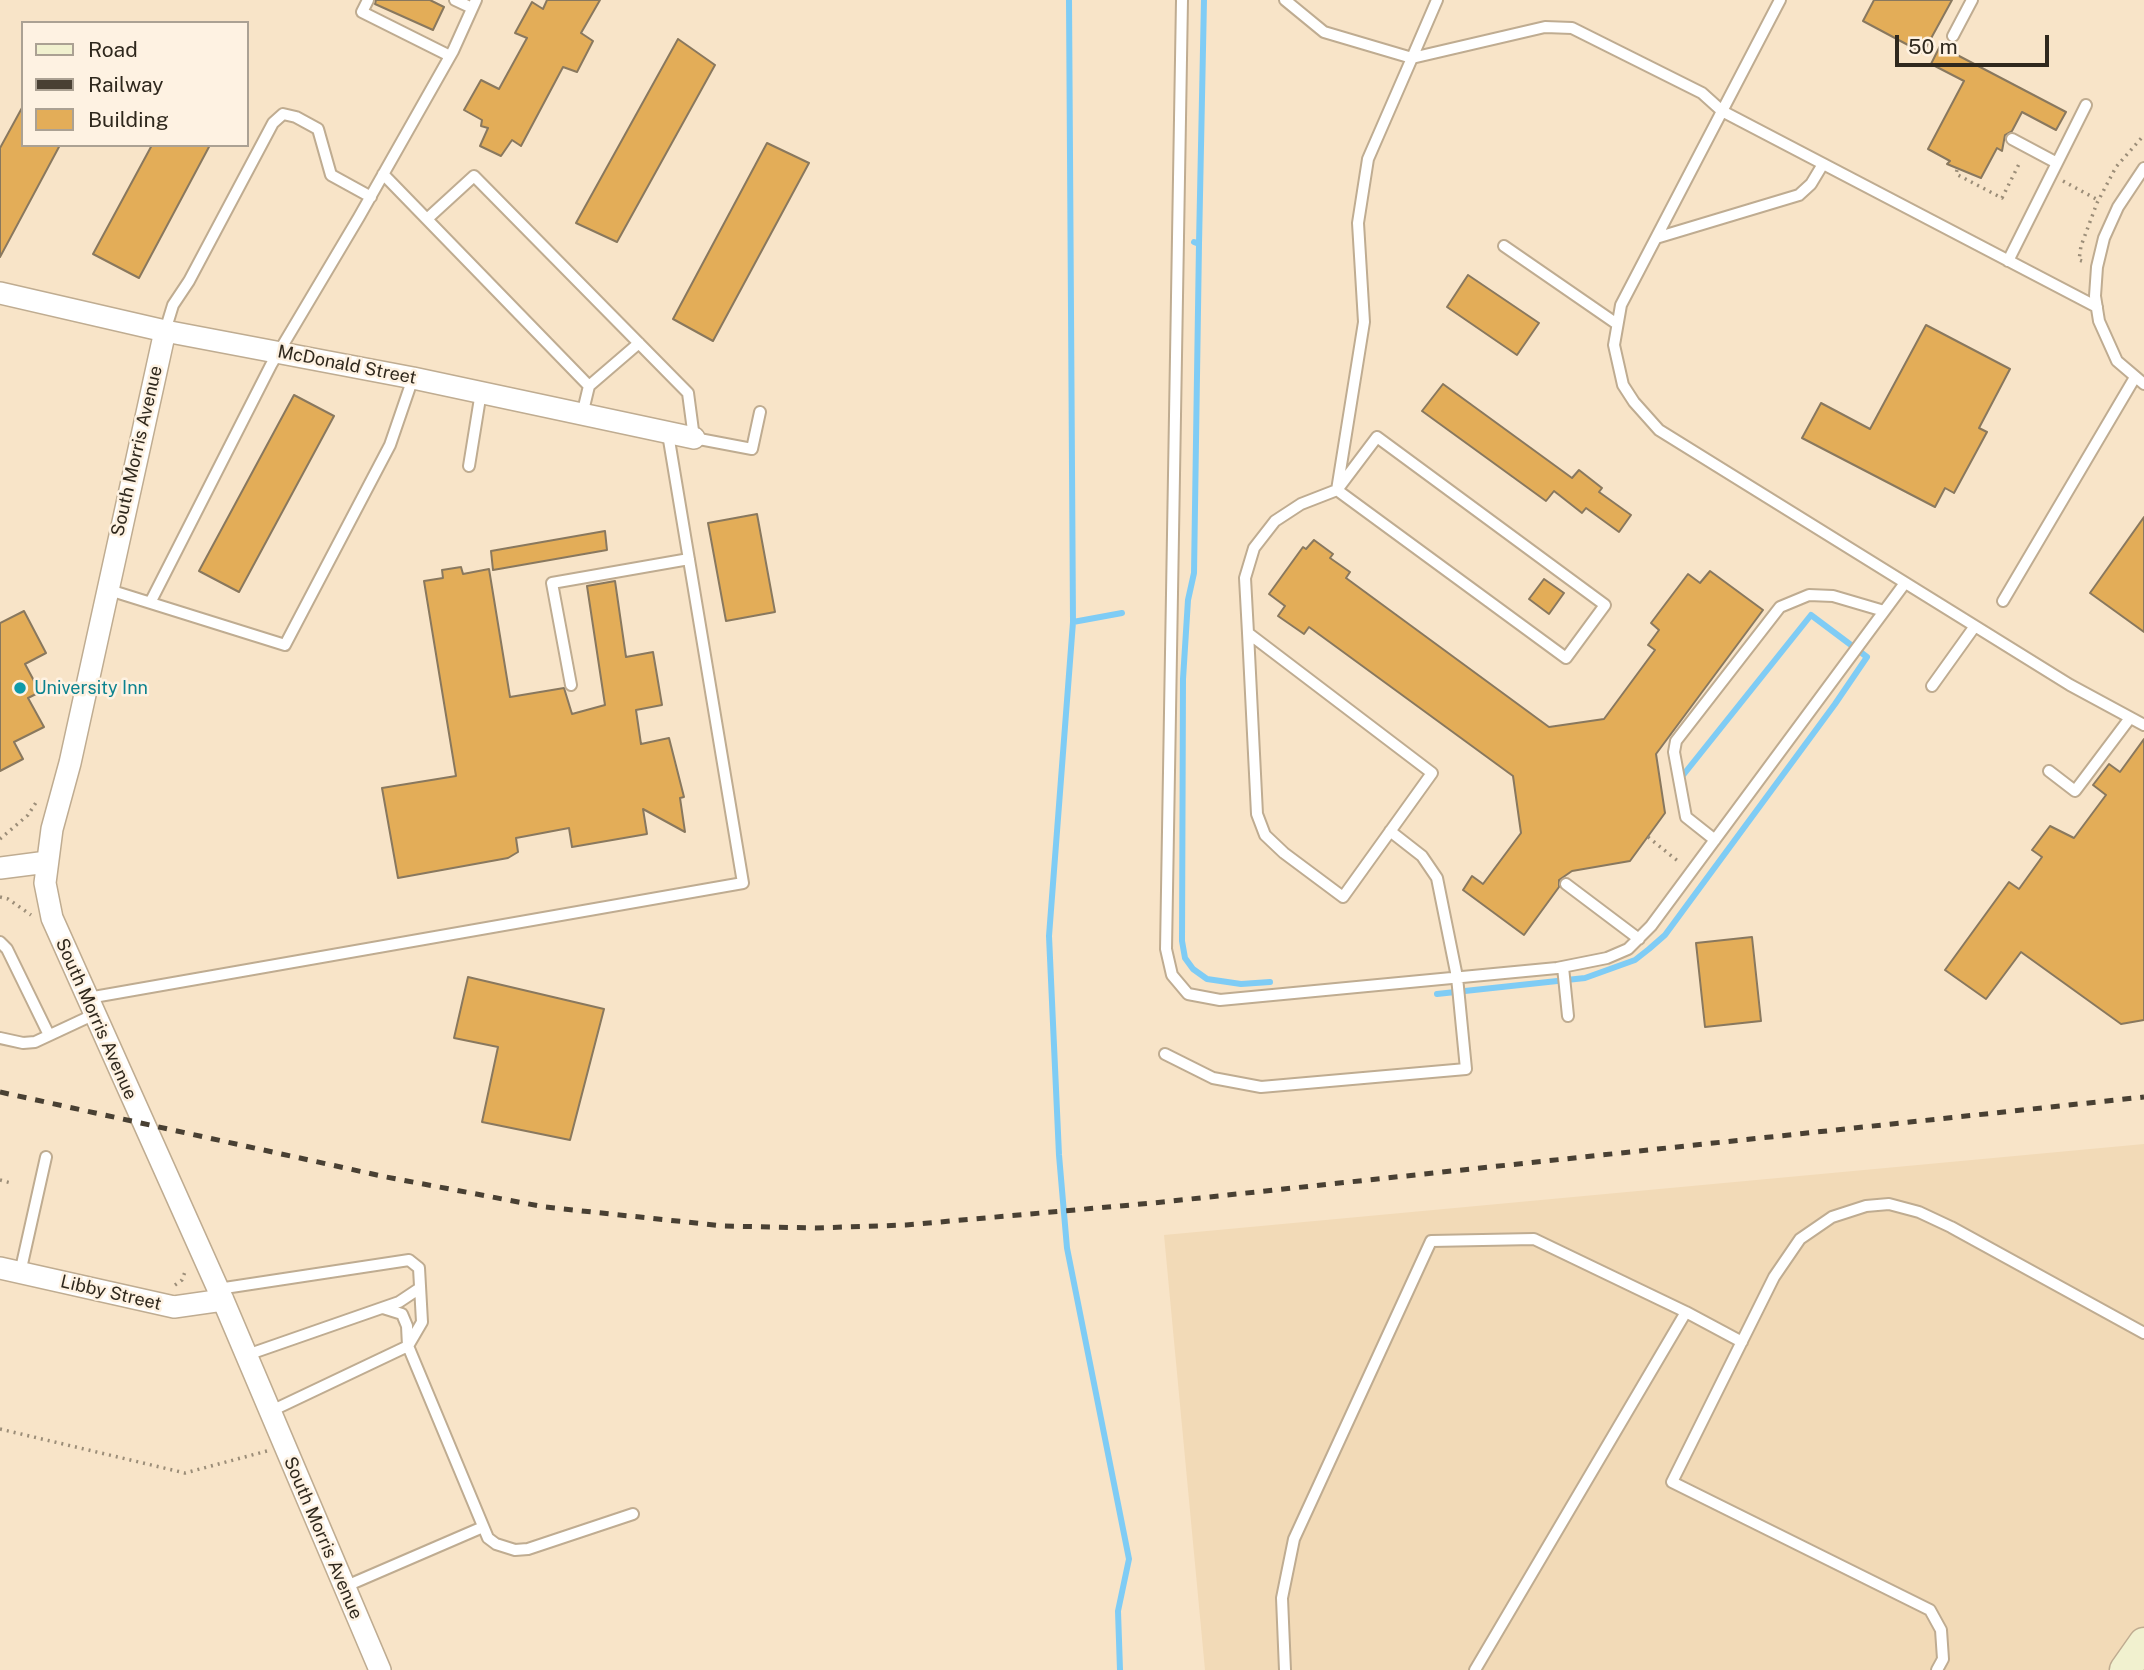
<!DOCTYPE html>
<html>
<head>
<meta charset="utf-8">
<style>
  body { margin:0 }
  #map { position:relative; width:2144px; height:1670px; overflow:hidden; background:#f8e4c8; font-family:"Public Sans",sans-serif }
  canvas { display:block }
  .legend { position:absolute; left:21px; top:21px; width:228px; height:126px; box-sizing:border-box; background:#fef2e2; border:2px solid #aba193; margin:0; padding:9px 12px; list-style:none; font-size:21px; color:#2f281d }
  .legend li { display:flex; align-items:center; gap:14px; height:35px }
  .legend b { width:35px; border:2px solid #aba193 }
  .scale { position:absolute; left:1895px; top:35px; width:154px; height:32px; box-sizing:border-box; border:4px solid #2f281d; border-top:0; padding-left:9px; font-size:21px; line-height:24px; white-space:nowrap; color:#2f281d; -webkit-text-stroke:5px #fef2e2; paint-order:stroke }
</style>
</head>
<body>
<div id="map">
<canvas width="2144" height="1670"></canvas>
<ul class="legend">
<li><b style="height:9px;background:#f1f1cf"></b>Road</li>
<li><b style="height:9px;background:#494033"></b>Railway</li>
<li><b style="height:19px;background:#e3ad58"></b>Building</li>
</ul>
<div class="scale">50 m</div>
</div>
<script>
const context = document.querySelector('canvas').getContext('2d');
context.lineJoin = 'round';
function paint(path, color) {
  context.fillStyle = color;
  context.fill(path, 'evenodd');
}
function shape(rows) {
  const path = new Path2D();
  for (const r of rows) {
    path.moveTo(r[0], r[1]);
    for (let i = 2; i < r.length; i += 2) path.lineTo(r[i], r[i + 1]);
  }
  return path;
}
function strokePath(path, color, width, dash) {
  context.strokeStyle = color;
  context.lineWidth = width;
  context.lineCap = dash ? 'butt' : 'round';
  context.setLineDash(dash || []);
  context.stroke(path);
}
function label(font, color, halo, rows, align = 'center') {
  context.font = font + ' "Public Sans",sans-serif';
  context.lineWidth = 5;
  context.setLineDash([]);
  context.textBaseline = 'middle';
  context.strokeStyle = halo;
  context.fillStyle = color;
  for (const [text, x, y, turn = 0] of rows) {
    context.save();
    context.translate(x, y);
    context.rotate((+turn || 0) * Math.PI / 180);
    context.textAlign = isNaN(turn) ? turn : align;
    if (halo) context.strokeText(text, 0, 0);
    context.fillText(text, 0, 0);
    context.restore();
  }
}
paint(shape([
  [2144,1144,2144,1670,1205,1670,1164,1235]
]), '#f2dab7');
strokePath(shape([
  [1069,0,1073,622,1049,936,1059,1155,1067,1248,1129,1559,1118,1611,1120,1670],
  [1194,242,1199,244,1204,0],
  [1199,244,1194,573,1188,600,1183,679,1182,941,1185,958,1193,969,1207,979,1241,984,1270,982],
  [1073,622,1122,613],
  [1437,994,1585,978,1635,960,1649,949,1665,935,1835,704,1867,657,1811,615,1680,779]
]), '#7fccf5', 6);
const building = shape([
  [376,0,430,0,444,7,433,30,375,4,376,0],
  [547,0,600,0,581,33,593,41,577,72,563,67,521,146,512,140,501,156,480,146,488,128,481,126,482,120,464,110,481,80,499,89,527,38,515,33,532,2,543,9,547,0],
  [1874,0,1952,0,1923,53,1863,21,1874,0],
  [678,39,715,65,617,242,576,223,678,39],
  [1940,46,2066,112,2056,130,2022,112,2012,131,2005,135,2002,151,1997,148,1981,178,1947,164,1950,161,1928,149,1964,81,1931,64,1940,46],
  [23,106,23,145,60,145,0,257,0,148,23,106],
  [767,143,809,163,713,341,673,319,767,143],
  [152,145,210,145,139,278,93,254,152,145],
  [1468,275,1539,323,1517,355,1447,307,1468,275],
  [1926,325,2010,369,1979,428,1987,432,1954,493,1945,488,1935,507,1802,438,1821,403,1870,429,1926,325],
  [1443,384,1572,478,1579,470,1602,488,1599,492,1631,515,1619,532,1586,508,1582,513,1554,491,1546,501,1422,411,1443,384],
  [294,395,334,416,239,592,199,571,294,395],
  [757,514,775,612,726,621,708,523,757,514],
  [2144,517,2144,632,2090,593,2144,517],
  [605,531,607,550,493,570,491,551,605,531],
  [1314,540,1333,554,1330,558,1350,572,1346,578,1549,727,1604,719,1655,650,1648,645,1659,630,1651,623,1688,574,1700,583,1710,571,1763,610,1656,754,1665,813,1630,861,1572,871,1559,880,1559,887,1524,935,1463,890,1472,876,1483,884,1521,833,1513,776,1309,627,1304,634,1278,616,1285,606,1269,594,1303,547,1306,549,1314,540],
  [461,567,463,574,489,569,510,697,564,688,572,714,605,705,587,586,615,581,626,657,653,652,662,705,636,710,641,744,669,738,684,797,680,798,685,832,643,809,647,834,572,847,569,828,516,838,518,852,508,858,398,878,382,788,456,776,424,581,443,578,442,570,461,567],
  [1544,579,1564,593,1549,614,1529,599,1544,579],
  [24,611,46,653,25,664,40,692,28,698,44,727,14,742,23,759,0,771,0,623,24,611],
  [2144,739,2144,1020,2121,1024,2021,952,1986,999,1945,970,2009,882,2019,889,2042,857,2032,850,2050,826,2074,838,2106,795,2093,785,2109,764,2120,772,2144,739],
  [1752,937,1761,1021,1705,1027,1696,943,1752,937],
  [468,977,604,1009,570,1140,482,1122,498,1047,454,1038,468,977]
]);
paint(building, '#e3ad58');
strokePath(building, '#89785e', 2);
const service = shape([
  [368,0,362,12,450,56],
  [455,0,472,8],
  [1182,0,1166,949,1172,975,1188,994,1220,1000,1557,968,1607,958,1628,949,1651,926,1905,583],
  [1285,0,1324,32,1412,58,1437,0],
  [1780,0,1621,305,1614,345,1623,385,1634,402,1659,430,2070,685,2144,725],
  [1953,36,1972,0],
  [2012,139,2057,163],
  [2144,168,2118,207,2104,238,2097,267,2095,296,2099,321,2117,361,2144,384],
  [383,174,589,386],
  [427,219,474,176,688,393,694,438,752,449,760,412],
  [1656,238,1799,195,1811,184,1823,164],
  [1504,246,1617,324],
  [2008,261,2086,105],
  [165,331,173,305,189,281,273,123,283,114,296,117,318,129,331,175,371,197],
  [582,415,589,386,639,343],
  [1377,437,1605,605,1566,658,1337,490,1377,437],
  [469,466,481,392],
  [106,589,285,645,390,445,413,378],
  [151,601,271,365,359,217,453,51,476,0],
  [2003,601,2134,379],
  [1248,633,1432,773,1343,897,1284,853,1265,835,1257,814,1248,633,1245,578,1254,548,1275,521,1301,504,1337,490,1364,322,1358,223,1368,159,1412,58,1545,27,1572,28,1702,93,1722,111,2097,307],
  [571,685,552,583,689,559],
  [1932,686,1975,626],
  [2049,771,2075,791,2130,718],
  [1715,840,1686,817,1674,752,1676,741,1780,607,1809,595,1833,596,1884,611],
  [1566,884,1639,939],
  [0,942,7,949,49,1035],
  [1563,967,1568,1016],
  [88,998,743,883,668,434],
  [0,1038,23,1043,35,1042,95,1014],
  [1165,1054,1213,1078,1261,1087,1466,1069,1457,977,1437,878,1422,856,1390,831],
  [20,1273,46,1157],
  [218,1289,409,1260,419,1268,422,1322,408,1346,488,1538,496,1544,515,1550,528,1549,633,1514],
  [244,1356,399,1302,420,1288],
  [269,1412,408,1346,407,1326,402,1314,383,1308],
  [344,1587,483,1527],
  [1285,1670,1282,1598,1294,1539,1431,1241,1534,1239,1686,1312],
  [1475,1670,1686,1312,1742,1342],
  [1937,1670,1943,1659,1941,1630,1930,1610,1672,1482,1774,1277,1800,1239,1832,1217,1866,1206,1889,1204,1919,1212,1951,1227,2144,1333]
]);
const minor = shape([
  [0,293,165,331,413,378,694,438],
  [165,331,70,763,52,829,45,883,52,918,223,1300,380,1670],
  [0,868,47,862],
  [0,1268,174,1307,223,1300]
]);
const secondary = shape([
  [2125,1670,2144,1643]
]);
strokePath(service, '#bfac91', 14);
strokePath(minor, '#bfac91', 24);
strokePath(secondary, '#bfac91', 33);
strokePath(shape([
  [1957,170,1956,174,2002,198,2020,162],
  [2063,181,2098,200],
  [2082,261,2079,260,2081,246,2097,203,2116,167,2144,135],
  [1648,837,1679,862],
  [0,839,28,815,37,801],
  [0,897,8,899,31,915],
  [0,1180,11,1183],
  [175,1285,182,1280,186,1269],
  [0,1429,185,1473,267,1451]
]), '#9b8d78', 3.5, [2, 5]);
strokePath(service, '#fff', 10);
strokePath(minor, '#fff', 21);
strokePath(secondary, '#f1f1cf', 30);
strokePath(shape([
  [0,1092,386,1177,545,1207,724,1226,815,1228,906,1225,1153,1203,2144,1097]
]), '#494033', 5, [9, 9]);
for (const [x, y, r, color] of [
  [20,688,7,"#0f9aa8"]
]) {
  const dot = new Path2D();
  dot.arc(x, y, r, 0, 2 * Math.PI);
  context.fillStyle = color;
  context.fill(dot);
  strokePath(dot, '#fef2e2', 2.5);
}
label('18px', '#2f281d', '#fef2e2', [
  ["McDonald Street",347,365,11],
  ["South Morris Avenue",137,451,-77],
  ["South Morris Avenue",96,1019,66],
  ["Libby Street",111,1293,13],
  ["South Morris Avenue",323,1538,67]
]);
label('18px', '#0d838f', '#fef2e2', [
  ["University Inn",34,688]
], 'left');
</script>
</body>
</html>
